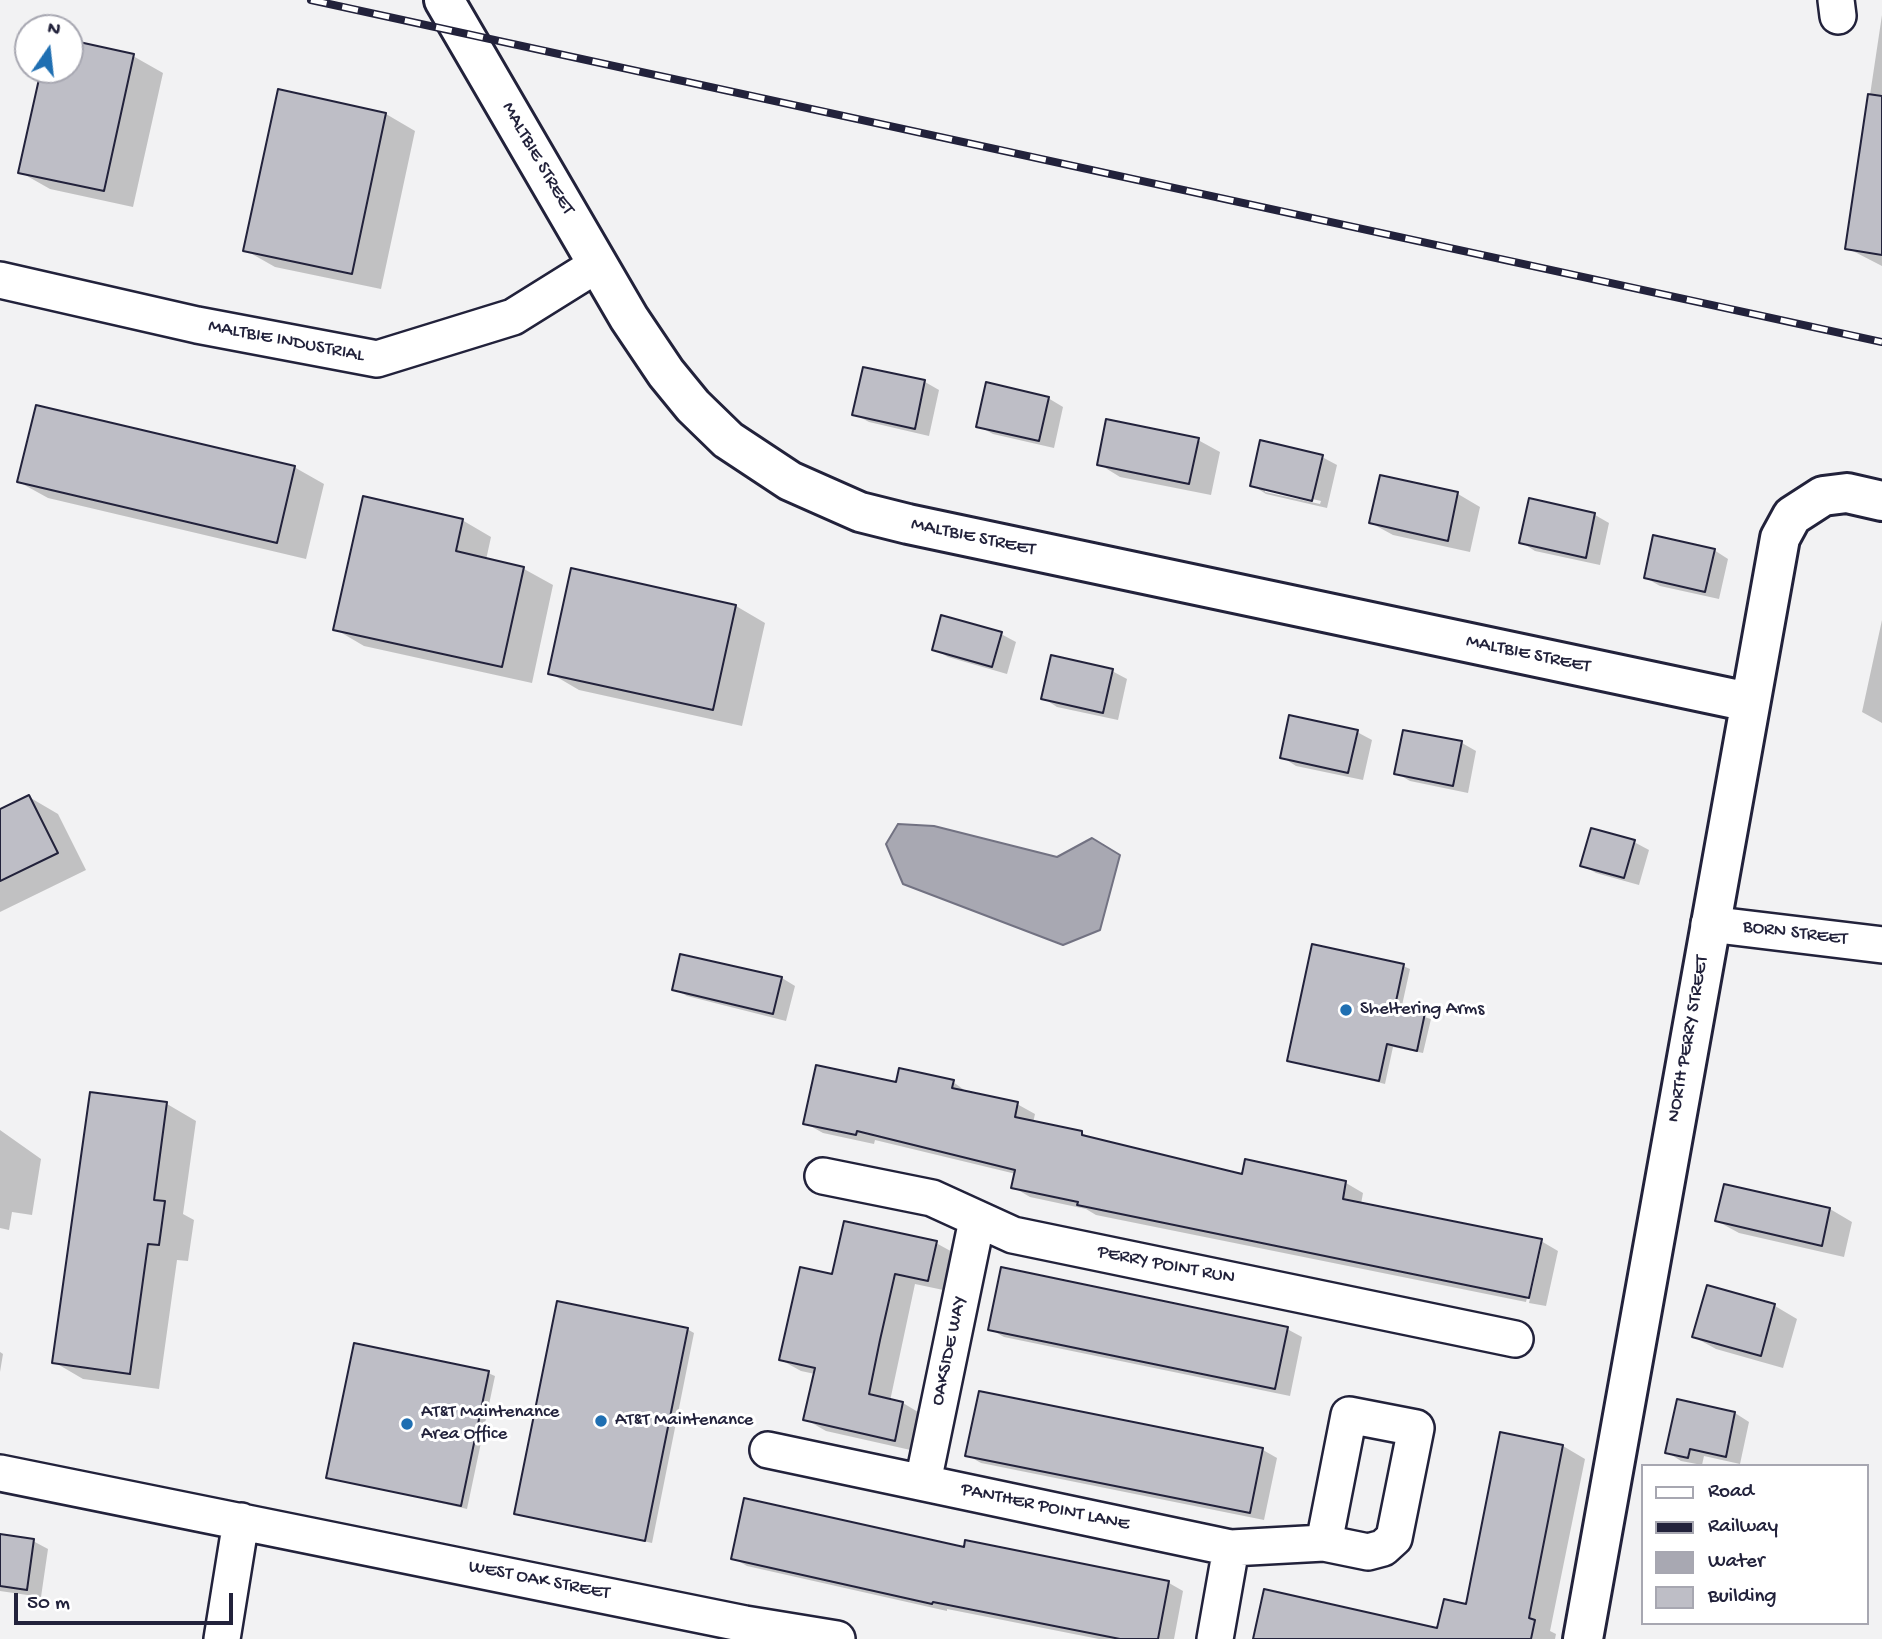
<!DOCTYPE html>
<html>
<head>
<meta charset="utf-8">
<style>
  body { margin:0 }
  #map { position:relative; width:1882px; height:1639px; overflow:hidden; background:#f2f2f3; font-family:"Gochi Hand",sans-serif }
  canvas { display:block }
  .legend { position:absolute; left:1641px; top:1464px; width:228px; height:161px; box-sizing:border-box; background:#fff; border:2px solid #a7a7b1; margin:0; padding:9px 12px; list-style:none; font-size:21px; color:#22223b }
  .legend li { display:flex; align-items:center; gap:14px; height:35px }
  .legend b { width:35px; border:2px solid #a7a7b1 }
  .north { position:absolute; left:14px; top:14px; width:70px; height:70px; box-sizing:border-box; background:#fff; border:2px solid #a7a7b1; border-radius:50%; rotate:14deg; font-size:19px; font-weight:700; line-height:28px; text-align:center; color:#22223b }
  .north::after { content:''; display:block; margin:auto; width:24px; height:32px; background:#1f6fb2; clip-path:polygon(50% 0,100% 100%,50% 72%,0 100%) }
  .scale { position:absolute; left:14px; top:1593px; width:219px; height:32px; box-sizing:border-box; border:4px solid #22223b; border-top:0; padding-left:9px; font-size:21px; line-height:24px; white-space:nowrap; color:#22223b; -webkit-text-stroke:5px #fff; paint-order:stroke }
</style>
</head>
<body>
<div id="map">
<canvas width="1882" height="1639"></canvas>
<ul class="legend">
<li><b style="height:9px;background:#fff"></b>Road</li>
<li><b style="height:9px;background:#22223b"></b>Railway</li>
<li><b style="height:19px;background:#a8a8b2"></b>Water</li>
<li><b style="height:19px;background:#bebec6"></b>Building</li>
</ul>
<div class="north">N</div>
<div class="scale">50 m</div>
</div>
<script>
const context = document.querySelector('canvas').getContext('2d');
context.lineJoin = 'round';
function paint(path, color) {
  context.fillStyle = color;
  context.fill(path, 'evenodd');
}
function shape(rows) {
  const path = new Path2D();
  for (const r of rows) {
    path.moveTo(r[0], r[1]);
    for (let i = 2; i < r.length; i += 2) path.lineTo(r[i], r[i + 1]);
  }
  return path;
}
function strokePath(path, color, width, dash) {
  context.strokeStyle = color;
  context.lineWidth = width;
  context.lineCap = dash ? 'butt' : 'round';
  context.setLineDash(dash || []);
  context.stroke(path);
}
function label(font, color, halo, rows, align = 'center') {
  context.font = font + ' "Gochi Hand",sans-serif';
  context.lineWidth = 6;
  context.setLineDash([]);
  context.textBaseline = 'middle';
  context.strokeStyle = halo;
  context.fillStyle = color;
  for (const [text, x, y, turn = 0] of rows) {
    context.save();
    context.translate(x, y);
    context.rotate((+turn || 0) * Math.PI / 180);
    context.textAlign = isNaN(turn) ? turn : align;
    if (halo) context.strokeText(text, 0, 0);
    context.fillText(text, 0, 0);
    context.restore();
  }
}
const water = shape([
  [898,824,934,826,1057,857,1092,838,1120,855,1100,930,1063,945,903,884,886,844,898,824]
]);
paint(water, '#a8a8b2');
strokePath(water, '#727282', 2);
paint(shape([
  [1882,15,1882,266,1847,248],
  [70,42,133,56,163,73,133,207,50,189,20,172,43,70,70,70],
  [279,91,386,114,415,131,381,289,275,267,245,250],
  [864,369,925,382,939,390,929,436,869,422,854,414],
  [1048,398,1063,407,1054,448,993,434,978,426],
  [1198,440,1220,452,1211,495,1120,477,1099,464],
  [1322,457,1337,465,1327,508,1266,494,1252,485],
  [1265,488,1321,501,1320,504,1265,492],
  [294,467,324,484,306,559,48,498,19,482],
  [1381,477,1458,494,1480,507,1470,552,1393,535,1371,523],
  [1530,500,1595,515,1609,523,1600,565,1535,551,1521,542],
  [462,520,491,537,486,560,524,569,553,585,532,683,364,646,335,629],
  [1714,550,1728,559,1719,599,1660,586,1646,578],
  [573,570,736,606,765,623,742,726,579,690,550,673],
  [1882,620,1882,723,1862,712],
  [1001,634,1016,642,1007,674,948,657,934,649],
  [1112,671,1127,679,1118,720,1057,707,1043,698],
  [1357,732,1372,740,1363,780,1296,766,1282,757],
  [1404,732,1462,743,1476,751,1468,793,1410,781,1396,773],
  [29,797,58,814,86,870,0,912,0,811],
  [1634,842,1649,850,1639,885,1596,873,1582,865],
  [1403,966,1410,969,1401,1010,1431,1019,1423,1053,1393,1047,1385,1084,1289,1060],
  [782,978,795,986,786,1021,687,996,674,989],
  [953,1082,970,1094,1017,1104,1035,1114,1033,1123,1082,1133,1094,1140,1243,1176,1247,1161,1346,1183,1363,1193,1361,1204,1541,1241,1558,1251,1546,1306,1529,1303,1542,1244,1539,1244,1526,1302,1096,1215,1086,1209,1030,1197,1013,1187,1016,1174,875,1140,874,1144,823,1133,805,1123,897,1084],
  [167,1104,196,1121,183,1214,194,1220,188,1261,177,1260,159,1389,83,1379,54,1362],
  [0,1130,41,1159,32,1215,12,1212,9,1230,0,1228],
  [1830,1209,1852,1222,1844,1257,1739,1233,1717,1221],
  [936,1243,956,1254,948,1291,915,1284,890,1401,903,1403,923,1415,915,1451,826,1431,805,1419,815,1374,801,1371,781,1360,833,1276],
  [1708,1287,1775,1306,1797,1319,1783,1368,1716,1349,1694,1337],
  [687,1329,694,1333,652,1543,516,1513],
  [990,1329,1287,1329,1302,1337,1290,1396,1004,1337],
  [0,1352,3,1354,0,1372],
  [488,1373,495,1376,467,1509,328,1477],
  [980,1393,1263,1450,1277,1458,1264,1520,981,1463,967,1455],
  [1678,1401,1735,1413,1749,1422,1740,1464,1704,1456,1702,1465,1681,1461,1667,1452],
  [1563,1446,1585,1459,1550,1631,1556,1634,1555,1639,1255,1639,1439,1630,1467,1606],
  [0,1536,33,1541,48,1549,41,1597,0,1591],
  [967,1542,1169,1583,1183,1591,1174,1639,1099,1639,947,1609,947,1611,747,1566,733,1558,965,1549]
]), '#0003');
const building = shape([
  [70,40,134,54,104,191,18,173,41,70,70,70,70,40],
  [278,89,386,113,352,274,243,251,278,89],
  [1868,94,1882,96,1882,255,1845,249,1868,94],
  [863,367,925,380,915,429,852,415,863,367],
  [986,382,1049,397,1039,441,976,427,986,382],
  [36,405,295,466,277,543,17,482,36,405],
  [1106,419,1199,438,1189,484,1097,465,1106,419],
  [1260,440,1323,455,1312,501,1250,486,1260,440],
  [1380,475,1458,492,1448,541,1369,523,1380,475],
  [363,496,463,519,456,551,524,567,502,667,333,630,363,496],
  [1529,498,1595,513,1586,558,1519,543,1529,498],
  [1653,535,1715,549,1705,592,1644,578,1653,535],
  [571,568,736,605,713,710,548,674,571,568],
  [941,615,1002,632,992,667,932,650,941,615],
  [1051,655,1113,669,1103,713,1041,699,1051,655],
  [1289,715,1358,730,1348,773,1280,758,1289,715],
  [1403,730,1462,741,1453,786,1394,774,1403,730],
  [29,795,58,853,0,881,0,809,29,795],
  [1591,828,1635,840,1624,878,1580,866,1591,828],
  [1312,944,1404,964,1395,1006,1425,1013,1417,1051,1387,1044,1379,1081,1287,1061,1312,944],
  [680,954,782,977,773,1014,672,990,680,954],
  [816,1065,896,1082,899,1068,954,1080,952,1088,1018,1102,1015,1117,1082,1131,1082,1135,1242,1174,1245,1159,1346,1181,1343,1199,1542,1239,1529,1298,1077,1205,1078,1202,1011,1188,1015,1170,857,1131,856,1135,803,1124,816,1065],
  [90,1092,167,1102,154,1200,165,1201,159,1245,148,1244,130,1374,52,1363,90,1092],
  [1724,1184,1830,1208,1822,1246,1715,1221,1724,1184],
  [844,1221,937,1241,928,1281,895,1274,880,1340,869,1394,903,1402,895,1441,803,1420,815,1368,779,1360,800,1267,832,1274,844,1221],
  [1001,1267,1288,1327,1275,1389,988,1330,1001,1267],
  [1707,1285,1775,1304,1761,1356,1692,1337,1707,1285],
  [557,1301,688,1328,645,1541,514,1514,557,1301],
  [354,1343,489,1371,461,1506,326,1478,354,1343],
  [979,1391,1263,1448,1250,1513,965,1456,979,1391],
  [1677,1399,1735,1412,1726,1457,1690,1449,1688,1458,1665,1453,1677,1399],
  [1500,1432,1563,1445,1529,1618,1535,1620,1531,1639,1253,1639,1264,1589,1437,1628,1444,1599,1466,1604,1500,1432],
  [744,1498,964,1547,965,1540,1169,1581,1158,1639,1120,1639,933,1602,932,1604,731,1559,744,1498],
  [0,1534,34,1539,27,1590,0,1586,0,1534]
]);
paint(building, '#bebec6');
strokePath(building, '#22223b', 2);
const minor = shape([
  [1836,0,1838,16],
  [0,280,197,325,377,359,513,317,598,264],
  [1709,924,1882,945],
  [823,1176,932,1198,1013,1235,1515,1339],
  [768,1450,1231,1548,1324,1543,1349,1415,1416,1428,1394,1538,1383,1548,1368,1552,1324,1543],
  [0,1473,745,1624,837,1639],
  [923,1482,977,1220],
  [222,1639,241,1521],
  [1215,1639,1231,1548]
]);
const tertiary = shape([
  [444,0,629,318,666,373,693,406,728,440,790,481,860,512,908,524,1749,702],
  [1583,1639,1780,538,1792,516,1823,496,1847,493,1882,501]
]);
strokePath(minor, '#22223b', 40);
strokePath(tertiary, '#22223b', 44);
strokePath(minor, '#fff', 35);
strokePath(tertiary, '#fff', 38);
const rail = shape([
  [311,0,1882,342]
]);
strokePath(rail, '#22223b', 8);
strokePath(rail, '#fff', 5, [16]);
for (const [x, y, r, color] of [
  [1346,1010,7,"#1f6fb2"],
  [601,1421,7,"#1f6fb2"],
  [407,1424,7,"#1f6fb2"]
]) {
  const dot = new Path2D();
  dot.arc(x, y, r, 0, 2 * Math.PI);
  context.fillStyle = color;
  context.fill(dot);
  strokePath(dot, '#fff', 2.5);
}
label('19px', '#22223b', '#fff', [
  ["MALTBIE STREET",537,159,60],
  ["MALTBIE INDUSTRIAL",286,342,11],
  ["MALTBIE STREET",973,538,12],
  ["MALTBIE STREET",1528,655,12],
  ["BORN STREET",1795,934,7],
  ["NORTH PERRY STREET",1689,1039,-80],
  ["PERRY POINT RUN",1166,1266,11],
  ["OAKSIDE WAY",950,1351,-78],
  ["PANTHER POINT LANE",1045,1508,12],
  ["WEST OAK STREET",539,1581,11]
]);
label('19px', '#22223b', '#fff', [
  ["Sheltering Arms",1360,1010],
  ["AT&T Maintenance",421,1413],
  ["Area Office",421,1435],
  ["AT&T Maintenance",615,1421]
], 'left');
</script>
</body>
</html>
